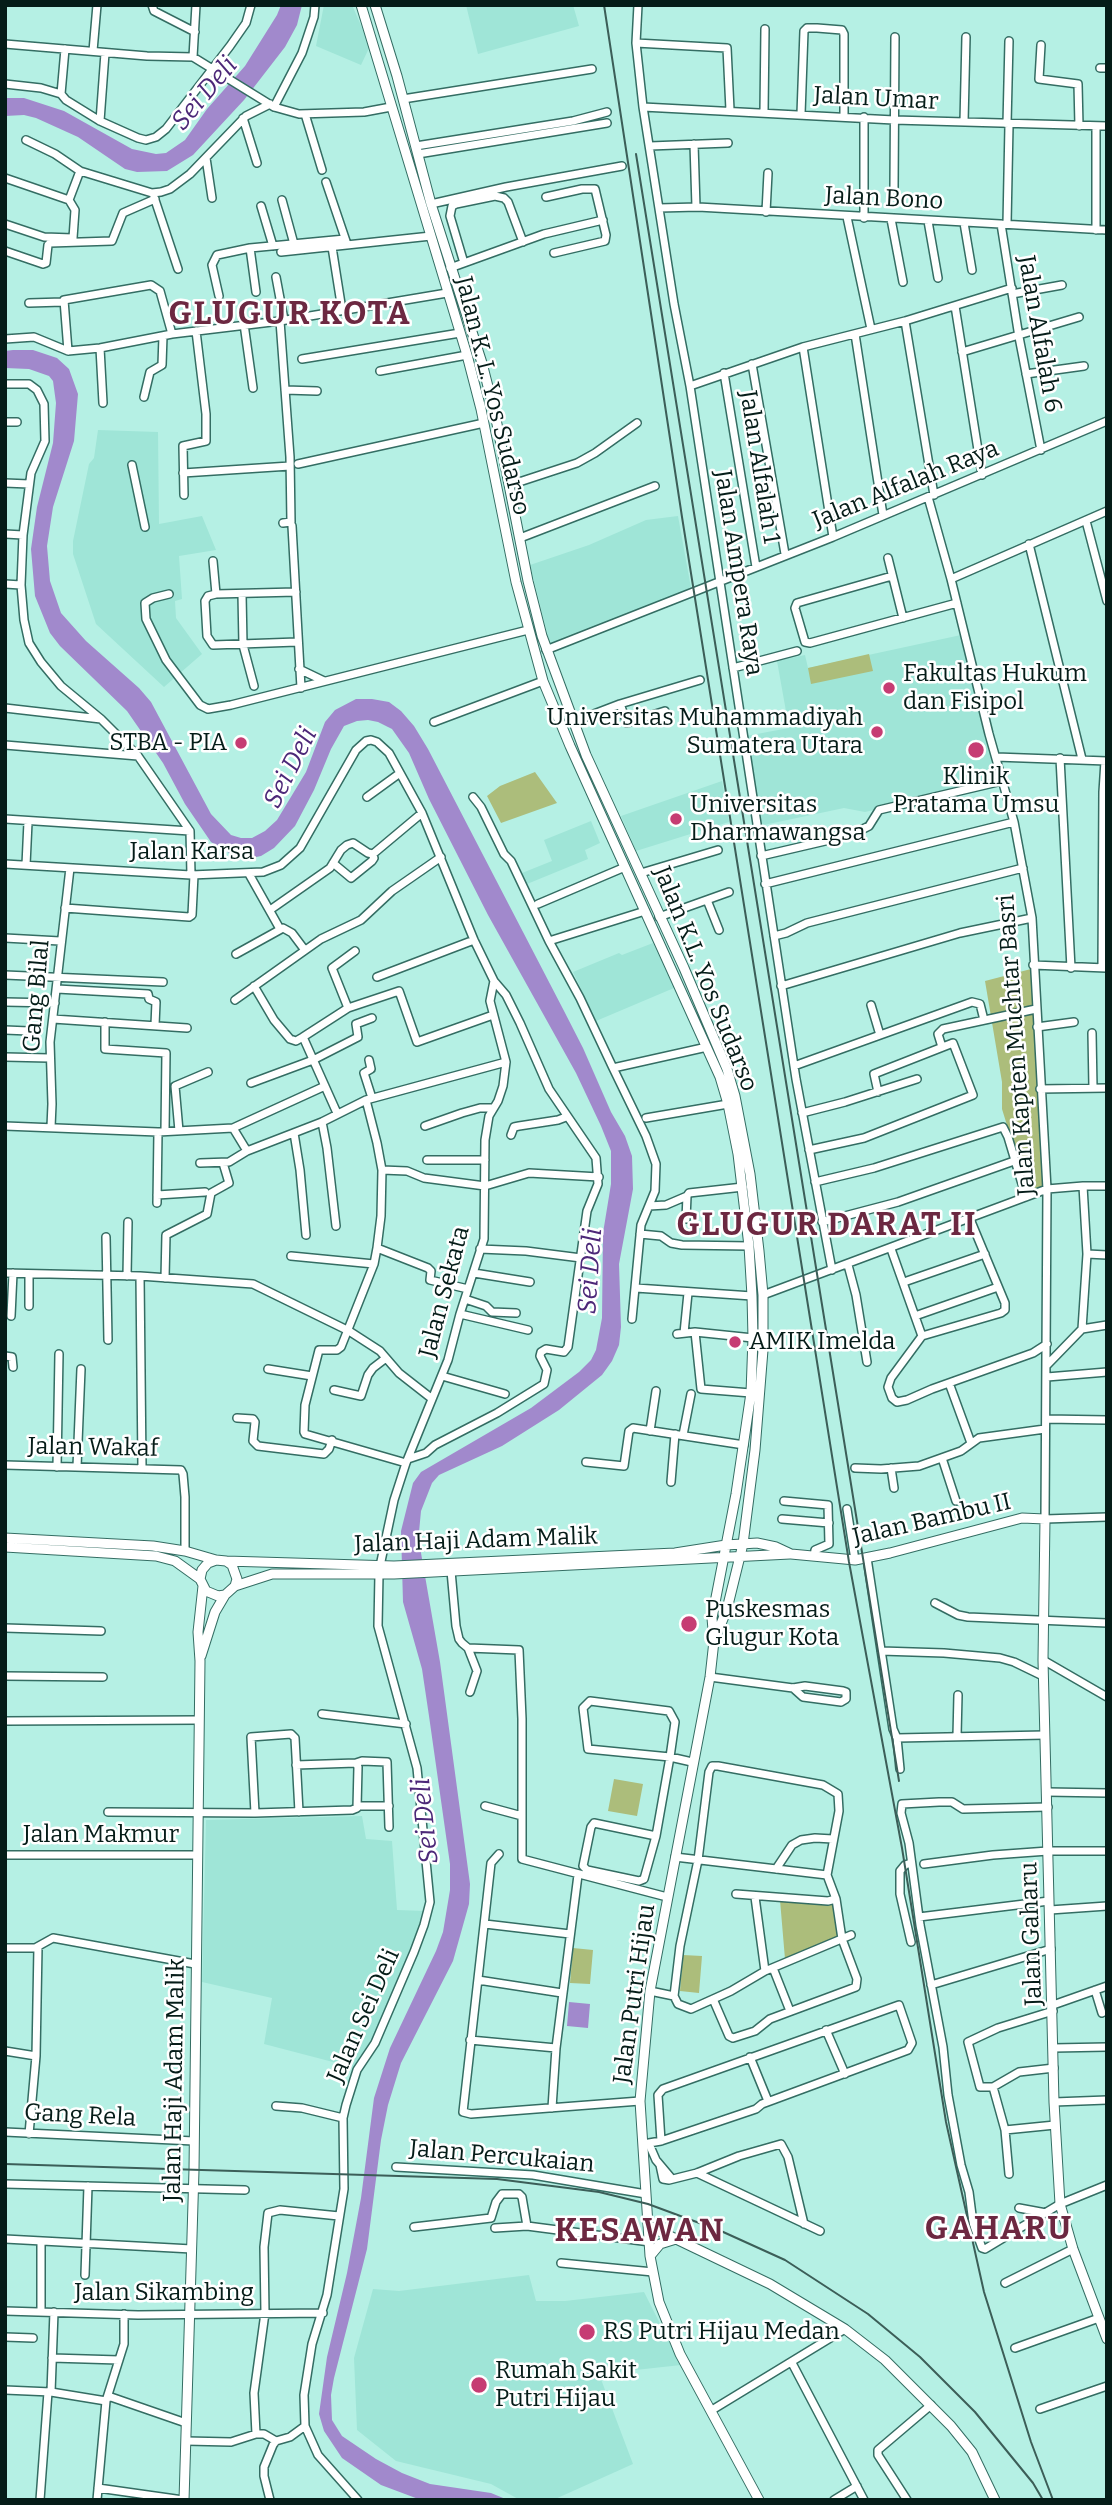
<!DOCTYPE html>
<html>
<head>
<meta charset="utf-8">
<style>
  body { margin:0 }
  #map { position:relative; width:1112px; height:2505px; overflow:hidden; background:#b5f0e4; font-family:Bitter,serif }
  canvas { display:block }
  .frame { position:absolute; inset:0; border:7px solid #051c18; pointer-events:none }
</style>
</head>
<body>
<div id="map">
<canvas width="1112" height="2505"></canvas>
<div class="frame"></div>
</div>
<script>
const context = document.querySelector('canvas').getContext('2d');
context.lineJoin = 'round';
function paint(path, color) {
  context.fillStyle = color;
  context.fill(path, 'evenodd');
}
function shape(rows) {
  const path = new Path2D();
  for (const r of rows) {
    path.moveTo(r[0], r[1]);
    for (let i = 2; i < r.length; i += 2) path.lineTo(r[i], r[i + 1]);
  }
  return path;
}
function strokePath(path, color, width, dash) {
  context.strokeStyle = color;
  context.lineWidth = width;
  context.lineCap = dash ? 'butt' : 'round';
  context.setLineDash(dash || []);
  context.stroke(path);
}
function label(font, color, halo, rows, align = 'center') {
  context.font = font + ' Bitter,serif';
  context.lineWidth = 5;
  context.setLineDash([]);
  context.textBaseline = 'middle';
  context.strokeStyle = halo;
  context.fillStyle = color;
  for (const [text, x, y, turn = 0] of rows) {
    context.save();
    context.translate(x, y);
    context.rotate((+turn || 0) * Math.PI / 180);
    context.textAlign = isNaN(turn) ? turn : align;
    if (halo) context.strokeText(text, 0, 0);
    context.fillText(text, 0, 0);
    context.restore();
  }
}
paint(shape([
  [324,5,352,5,370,46,361,65,316,46],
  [466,5,573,5,579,26,478,54],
  [98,430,158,432,159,524,202,516,216,550,179,556,182,599,175,601,176,618,202,654,164,687,96,624,73,554,73,541,89,464,94,458],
  [678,516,691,588,550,645,530,565,589,545,646,520],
  [961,635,1000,780,865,812,844,808,759,826,746,736,789,728,777,661,805,655,808,668],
  [722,781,729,822,636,851,621,816],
  [591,821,600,843,585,850,588,859,527,884,522,873,552,861,544,840],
  [653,943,674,988,596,1021,573,972,619,953,622,955],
  [362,1816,366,1839,392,1841,397,1910,425,1911,396,1999,356,2068,264,2044,272,1998,202,1982,206,1820],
  [529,2275,536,2301,565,2301,644,2292,681,2365,599,2374,633,2464,553,2500,520,2500,491,2484,396,2461,357,2430,354,2358,373,2289,399,2291]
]), '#9fe5d7');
paint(shape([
  [869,654,873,671,811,684,808,668],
  [535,772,557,803,501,823,487,796,500,786],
  [1031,969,1044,1186,1027,1190,1002,1109,1002,1082,985,981],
  [614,1779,643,1784,637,1816,608,1811],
  [780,1900,834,1905,839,1937,785,1959],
  [573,1948,593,1950,590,1984,570,1983],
  [683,1955,702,1956,699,1993,680,1991]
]), '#acbd7b');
paint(shape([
  [281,5,302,5,297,25,285,47,244,100,193,155,167,171,137,172,125,169,78,137,36,118,24,115,5,116,5,98,24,98,64,111,132,149,156,154,166,153,185,140,207,109,245,66,277,15],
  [13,350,33,350,57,358,69,369,78,394,74,441,53,507,47,546,50,581,61,613,86,641,139,688,151,702,211,814,231,835,241,838,252,838,265,831,277,820,306,772,325,722,335,710,356,699,372,699,389,702,401,711,414,726,428,749,563,1009,583,1048,611,1112,625,1136,632,1156,633,1189,619,1264,621,1327,619,1345,612,1361,602,1375,559,1410,502,1446,439,1475,432,1483,421,1511,419,1532,421,1553,440,1662,470,1884,469,1904,453,1961,401,2063,388,2105,381,2140,367,2249,334,2378,331,2395,332,2420,342,2436,376,2459,402,2473,430,2484,491,2493,508,2500,421,2500,381,2485,342,2458,324,2431,319,2414,327,2357,347,2273,361,2198,374,2098,390,2048,436,1951,443,1932,450,1890,450,1864,429,1716,422,1669,403,1602,401,1531,413,1483,421,1472,531,1408,579,1372,591,1360,596,1350,602,1318,603,1233,611,1184,611,1151,601,1126,576,1073,488,915,429,799,409,753,392,729,378,722,368,720,357,721,344,726,331,749,314,790,295,826,274,848,261,856,247,859,236,857,211,842,185,804,163,763,127,711,60,646,50,633,35,596,31,549,37,507,53,443,56,403,53,381,49,376,29,369,5,368,5,351],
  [569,2002,590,2004,588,2028,567,2026]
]), '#a189cc');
const minor = shape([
  [152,5,154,11,195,32],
  [638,5,636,43,643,107,674,304,690,386,796,1079,832,1270],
  [636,43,727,48,730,110],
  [5,44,147,56,193,57,274,107,299,114,364,112,391,107],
  [1041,45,1039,79,1078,84,1079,126],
  [93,51,97,5],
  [193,57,196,5],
  [1100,68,1107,68],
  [5,84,41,88,61,94,66,100,100,121,138,138,146,140,156,137,166,129,230,46,246,23,251,5],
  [61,94,65,49],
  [403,99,592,69],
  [274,107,302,53,314,17,315,5],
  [643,107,894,120,1107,126],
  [764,112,765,29],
  [305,114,322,170],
  [801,114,804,31,807,28,817,28,842,30,844,34,844,116],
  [864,117,864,218],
  [243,118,257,163],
  [100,121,105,53],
  [964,122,966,37],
  [1007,124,1009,41],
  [1096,126,1096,230],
  [26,140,55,154,80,171,152,193,161,192,170,189,190,174,246,116,270,104],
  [694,144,696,207],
  [416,146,573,121,607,112],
  [650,146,728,143],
  [418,154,607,123],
  [206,158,212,198],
  [5,178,69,200],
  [326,182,346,241],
  [894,187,895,37],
  [154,197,178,269],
  [546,197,582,189,595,189,606,235,605,241,554,253],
  [282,200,294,244],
  [431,204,506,187,622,166],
  [261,206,273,246],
  [659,208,698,207,1107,230],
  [766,212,768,173],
  [847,217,871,329],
  [891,219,903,282],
  [928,221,938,278],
  [964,223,972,270],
  [5,224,44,237,73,238,75,210,69,200,80,171],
  [1001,224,1019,337,1041,450],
  [1007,224,1009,125],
  [332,247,342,310],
  [250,248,256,292],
  [5,251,43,264,46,263,48,245,50,243,112,241,123,213,155,199],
  [281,252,431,236],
  [464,263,450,216,452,206,456,204,495,196,504,198,508,202,523,242],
  [450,268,544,234,603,220],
  [276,277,284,320],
  [1012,294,1062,285],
  [219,296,212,265,217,255,250,248,345,239],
  [29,303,63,302],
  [955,306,982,475],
  [280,321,290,457,291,522,283,523],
  [905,321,934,495],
  [244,324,253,388],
  [855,334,883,515],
  [5,339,34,337,68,351,64,300,151,285,160,291,172,334],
  [803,347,833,537],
  [100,348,103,403],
  [68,351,100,348,172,334,280,321,447,293],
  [962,352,1079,317],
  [302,359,460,333],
  [752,364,785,554],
  [380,371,467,355],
  [724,373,756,567],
  [1026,374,1084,366],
  [5,384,29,384,37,390,44,404,45,441,31,473,23,535,21,585,24,620,29,643,41,662,61,686,101,719,138,756,190,831,191,875],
  [690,386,803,347,905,321,1012,288],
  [285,390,317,391],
  [144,397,150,372,162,365,163,336],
  [5,422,17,422],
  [298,464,484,423],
  [132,465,145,527],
  [183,473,290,466],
  [5,483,29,484],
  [510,485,577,463,595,453,637,423],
  [184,495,183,446,206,441,206,414,196,331],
  [928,497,951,579,989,734,1014,822,1032,918,1047,1189,1045,1519,1107,1517],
  [1086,521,1107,601],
  [292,526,301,688],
  [5,534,23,535],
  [520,538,655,486],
  [1029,544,1082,759],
  [888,558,903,618],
  [213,561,216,594,296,592],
  [892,576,797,603,795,608,805,642,810,643,957,603],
  [951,579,1107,511],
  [5,584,21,585],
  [169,594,153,598,145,603,146,619,166,660,200,705,208,709,231,705,528,630],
  [216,594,208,596,205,601,207,636,213,645,297,642],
  [242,594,243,645,254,686],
  [546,650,833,537,1107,421],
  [733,668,797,651],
  [299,669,324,681],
  [620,704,627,723,665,711],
  [5,708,101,719],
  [434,722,543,681],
  [573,722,620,704,700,680],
  [5,745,138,756],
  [996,757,1107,761],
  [1060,758,1071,968],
  [367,797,400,773],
  [473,797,481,807,504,854,511,861,549,941],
  [5,819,190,831],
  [761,856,851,835,869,826,879,810,1002,781],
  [333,863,351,878,372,861,374,858,372,854],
  [5,864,191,875,263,872,281,865,300,848,356,750,366,741,371,740,377,742,389,753,422,813,474,940,494,981,490,1001,506,1062,503,1086,498,1101,489,1116,485,1140,484,1239,460,1314,448,1360,406,1463,394,1500,380,1566],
  [26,865,28,822],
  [641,873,718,850],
  [249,874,280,929],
  [765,884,1014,822],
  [707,900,719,930],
  [538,904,625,867],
  [65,908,189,917,192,915,194,875],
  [270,910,330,868,341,850,347,845,353,843,368,853,373,854,422,813],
  [659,917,729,892],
  [774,936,786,933,807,923,1023,868],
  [5,938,60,941],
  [236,954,283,928,292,933,304,949],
  [1033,965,1106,968],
  [1102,967,1103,792,1105,761],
  [5,975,163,982],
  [377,977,474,940],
  [254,986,274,1020,290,1039,296,1041,303,1037],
  [781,986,960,933,1032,918],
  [57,989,148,994,149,999,156,1002,155,1025],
  [235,1000,321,939,361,920,392,891,441,857],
  [5,1002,55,1003],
  [871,1005,880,1035],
  [348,1008,332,968,355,951],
  [53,1019,187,1028],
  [105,1022,105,1049,166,1053,165,1131],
  [1037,1027,1074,1022],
  [5,1030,29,1031],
  [1092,1033,1093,1088],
  [942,1047,938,1034,943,1029,1036,1009],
  [5,1057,49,1058],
  [369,1060,371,1069,364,1073,372,1098],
  [794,1066,972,1002,980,1004,984,1020],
  [613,1068,580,998,549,941,645,911],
  [251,1083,313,1060,358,1037,356,1024,372,1018],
  [1040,1089,1107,1088],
  [366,1100,377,1143,382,1170,381,1216,377,1248,374,1264,341,1347,337,1350,319,1350,305,1405,304,1432,305,1434,406,1463],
  [337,1113,303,1037,348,1008,399,991,417,1042,493,1015],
  [802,1113,845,1102,917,1079],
  [646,1118,728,1104],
  [322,1122,327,1148,336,1226],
  [5,1126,158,1132,233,1128,247,1151,322,1122,366,1100,506,1062],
  [425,1126,462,1113,480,1108,493,1108],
  [51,1127,52,1104,50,1042,70,868],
  [233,1128,325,1086],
  [179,1131,175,1086,208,1072],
  [294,1133,300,1170,306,1235],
  [511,1135,514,1127,519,1126,558,1120,566,1117],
  [809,1150,864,1138,973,1095,953,1043,874,1074,878,1092],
  [427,1160,485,1160],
  [200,1163,229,1162,247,1151],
  [382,1170,407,1171,424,1178,485,1186,529,1173,599,1177],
  [815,1182,874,1168,1003,1127,1008,1137,1026,1197],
  [157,1195,205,1192],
  [157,1203,158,1132],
  [649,1206,666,1205,687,1196],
  [686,1219,687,1196,689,1193,743,1187],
  [822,1222,898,1202,1014,1161],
  [640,1234,661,1236,671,1243,682,1245,749,1246],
  [106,1237,108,1340],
  [377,1248,428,1268,431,1271,430,1280,468,1289],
  [480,1249,526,1251,581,1258],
  [891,1249,922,1336,891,1378,888,1387,892,1398,897,1402,907,1400,932,1389,1033,1353,1047,1344],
  [1087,1254,1107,1255],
  [291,1256,374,1264],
  [848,1265,856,1295,867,1362],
  [5,1273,140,1276,253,1284,349,1331,380,1351,399,1373,431,1398],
  [474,1273,530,1282],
  [127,1276,128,1222],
  [140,1276,142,1467],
  [165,1278,166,1235,207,1214,211,1193,229,1183,223,1163],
  [904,1282,985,1254],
  [636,1288,752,1296],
  [763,1295,1047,1189,1083,1186,1107,1186],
  [465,1299,486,1306,492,1312,516,1313],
  [29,1306,29,1274],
  [460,1314,528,1330],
  [11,1316,13,1273],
  [915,1316,998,1287],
  [632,1319,641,1225,655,1191,656,1164,646,1136,613,1068,707,1047],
  [1082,1329,1107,1325],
  [695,1332,701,1389,751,1393],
  [684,1333,688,1293],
  [677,1334,695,1332,753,1338],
  [922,1336,1001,1313,1005,1310,1005,1303,970,1219],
  [5,1356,12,1357,13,1367],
  [1047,1365,1082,1329,1087,1254,1083,1186],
  [268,1369,312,1376],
  [442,1376,505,1394],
  [1047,1377,1107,1372],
  [949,1383,971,1443],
  [334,1390,361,1396,368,1375,373,1368,386,1358],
  [237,1418,253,1419,255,1422,253,1441,258,1446,324,1454,329,1449,332,1440],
  [1046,1419,1107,1420],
  [650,1431,656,1391],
  [683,1435,691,1394],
  [942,1458,956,1501],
  [408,1459,426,1453,435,1445,497,1413,544,1384,547,1370,540,1356,541,1352,546,1349,564,1352,568,1347,587,1211,598,1184,596,1158,549,1089,520,1023,506,995,494,981],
  [586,1462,624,1466,629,1431,633,1428,744,1445],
  [5,1465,181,1470,183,1474,185,1497,185,1551],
  [57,1467,59,1354],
  [77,1467,81,1369],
  [855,1468,881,1469,919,1466,961,1451,979,1438,1045,1429],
  [891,1468,894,1488],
  [671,1482,675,1434],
  [784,1501,828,1505,829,1544,815,1550,814,1556],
  [847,1509,855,1560],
  [782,1519,829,1523],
  [867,1558,893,1729,897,1738,900,1769],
  [451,1571,456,1626,459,1639,462,1643,468,1648,519,1650,522,1719,522,1859,667,1897],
  [935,1603,958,1615,968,1617,1107,1623],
  [5,1628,101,1631],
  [468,1648,477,1671,470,1692],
  [881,1651,944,1653,1000,1658,1014,1662,1043,1676],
  [1043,1660,1107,1697],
  [5,1676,103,1677],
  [710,1677,793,1688,805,1686,843,1691,846,1692,846,1699,841,1702,803,1697,793,1688],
  [322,1714,406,1724],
  [5,1721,199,1720],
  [957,1736,958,1695],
  [897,1738,1045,1735],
  [356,1763,362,1761,387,1762,389,1827],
  [1047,1792,1107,1793],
  [358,1806,389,1806],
  [485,1806,522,1816],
  [1048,1807,963,1809,952,1802,939,1802,902,1804,901,1813,909,1843,920,1925,943,2047,948,2095,961,2165,969,2192,973,2223,982,2248,985,2249,1060,2204,1107,2185],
  [108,1812,255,1813,352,1810,357,1808,358,1767,356,1763,296,1765],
  [255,1813,251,1737,291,1734,295,1738,299,1812],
  [656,1836,594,1823,591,1827,583,1866,587,1870,639,1881,644,1879,656,1836,670,1757,675,1722,669,1711,590,1701,583,1708,588,1749,670,1757,692,1762],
  [499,1854,491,1863,463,2112,471,2114,640,2101],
  [5,1855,197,1855],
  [675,1857,827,1875],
  [924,1864,993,1855,1048,1851,1107,1851],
  [776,1869,792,1845,801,1840,815,1838,833,1839],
  [736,1894,828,1901,836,1899,827,1875],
  [755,1897,765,1971],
  [1050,1910,1107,1906],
  [919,1917,1049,1901],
  [485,1924,570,1934],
  [911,1942,900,1894,900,1871,905,1865,911,1863],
  [5,1948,35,1948,53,1938,195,1964],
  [773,1968,790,2011],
  [478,1980,562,1993],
  [931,1985,1051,1949],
  [1095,1990,1102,2013],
  [650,1991,674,1996,678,2004,691,2009,731,1991,765,1971,851,1935],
  [674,1996,680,1946,698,1860,709,1772,712,1766,718,1766,823,1785,838,1794,839,1811,827,1875],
  [713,1999,729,2036,733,2038,755,2031,770,2019,856,1987,857,1979,842,1939,836,1899],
  [1053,2005,1107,1986],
  [1053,2011,998,2028,968,2042,980,2087,993,2087,1019,2072,1054,2068],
  [826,2030,845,2074],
  [470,2040,556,2048],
  [1053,2048,1107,2047],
  [5,2051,36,2056],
  [750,2057,768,2101],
  [993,2087,1005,2130,1009,2174],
  [1054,2102,1107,2100],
  [276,2106,302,2108,343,2118],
  [552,2108,556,2048,578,1875],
  [1005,2130,1055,2125],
  [5,2132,194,2141],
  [29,2134,36,2056,38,1947],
  [643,2144,661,2141,756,2109,762,2104,908,2050,912,2043,899,2005,663,2089,658,2095,661,2141],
  [649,2144,656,2160,672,2179],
  [660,2165,663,2179,669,2180,697,2173,739,2156,781,2144,788,2157,804,2224],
  [396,2167,533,2175,646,2194],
  [697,2173,820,2231],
  [5,2184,245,2190],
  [1019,2208,1046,2213],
  [414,2227,491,2218,496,2202,502,2194,519,2194,522,2197,527,2226],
  [495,2228,527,2226,650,2242],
  [5,2239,192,2249],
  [41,2241,41,2312],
  [561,2263,653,2272],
  [85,2275,88,2186],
  [1005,2283,1073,2249],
  [5,2311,138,2315,323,2313],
  [5,2337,33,2338],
  [1015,2348,1099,2318],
  [52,2358,119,2360],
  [792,2363,864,2500],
  [5,2390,51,2392,106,2401],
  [51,2392,54,2312],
  [108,2396,186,2423],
  [1040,2409,1107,2386],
  [712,2410,845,2329],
  [256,2434,254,2393,265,2313,264,2247,268,2213,280,2210,339,2216],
  [186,2441,231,2442,256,2434,264,2434,276,2441],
  [98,2488,183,2500],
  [40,2500,48,2392],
  [97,2500,106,2401,124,2344,124,2314],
  [270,2500,264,2476,264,2467,273,2445,276,2441,290,2437,305,2426],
  [358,2500,318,2455,305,2426,304,2395,312,2344,327,2295,344,2189,343,2118,346,2105,357,2070,375,2043,414,1952,424,1925,430,1902,417,1768,378,1626,379,1574],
  [834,2500,857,2486],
  [907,2500,878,2455,878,2450,931,2405]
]);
const major = shape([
  [361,5,467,355,481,409,516,582,543,681,570,746,720,1077,728,1104,738,1154,749,1246,752,1296,753,1338,751,1393,736,1494,712,1618,714,1641,710,1677,650,1991,640,2101,650,2256,659,2302,680,2354,759,2500],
  [375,5,397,76,431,204,482,363,495,414,528,581,542,636,586,755,684,968,727,1069,735,1096,750,1174,759,1251,763,1295,763,1350,755,1450,743,1544,727,1609,714,1641],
  [5,1538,153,1546,185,1551,216,1560],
  [5,1547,156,1556,175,1561,200,1579],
  [226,1561,394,1566,675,1553,726,1545,757,1543,776,1547,791,1554,855,1560,890,1553,1022,1518,1045,1519,1043,1660,1054,2102,1060,2204,1073,2249,1107,2339],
  [235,1586,272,1574,394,1574,790,1554],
  [201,1656,215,1612,225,1595,235,1586,237,1579,232,1565,226,1561,216,1560,208,1563,202,1570,200,1579,206,1591,218,1596,225,1595],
  [649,2226,770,2284,845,2329,885,2360,951,2426,972,2452,995,2500],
  [650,2256,660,2244,676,2239],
  [184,2500,194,2170,200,1661,198,1632,203,1586]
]);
strokePath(minor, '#346d63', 10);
strokePath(major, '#346d63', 11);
strokePath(minor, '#fff', 7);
strokePath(major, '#fff', 9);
strokePath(shape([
  [604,5,682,517,849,1562,902,1848,946,2122,984,2292,1031,2442,1053,2500],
  [636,154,899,1781],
  [5,2164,497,2179,599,2192,648,2204,721,2231,785,2260,868,2314,920,2357,975,2412,1033,2483,1043,2500]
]), '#3c5e58', 2);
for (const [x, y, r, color] of [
  [889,688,7,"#c63c73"],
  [877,732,7,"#c63c73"],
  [241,743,7,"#c63c73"],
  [976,750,9,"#c63c73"],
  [676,819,7,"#c63c73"],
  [735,1342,7,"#c63c73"],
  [689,1624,9,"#c63c73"],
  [587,2332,9,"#c63c73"],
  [479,2385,9,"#c63c73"]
]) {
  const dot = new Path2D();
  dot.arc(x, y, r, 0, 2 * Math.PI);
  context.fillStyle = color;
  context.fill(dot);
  strokePath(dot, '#fff', 2.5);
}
label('24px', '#051c18', '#fff', [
  ["Jalan Umar",876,99,3],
  ["Jalan Bono",884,199,3],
  ["Jalan Alfalah 6",1039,334,80],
  ["Jalan K. L. Yos Sudarso",492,396,76],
  ["Jalan Alfalah 1",759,467,81],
  ["Jalan Alfalah Raya",906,485,-22],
  ["Jalan Ampera Raya",738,573,81],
  ["Jalan Karsa",192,852],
  ["Jalan K.L. Yos Sudarso",705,979,68],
  ["Gang Bilal",37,996,-85],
  ["Jalan Kapten Muchtar Basri",1017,1045,-94],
  ["Jalan Sekata",445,1292,-75],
  ["Jalan Wakaf",93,1448,1],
  ["Jalan Bambu II",932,1520,-13],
  ["Jalan Haji Adam Malik",476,1541,-2],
  ["Jalan Makmur",101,1835],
  ["Jalan Gaharu",1032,1934,-92],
  ["Jalan Putri Hijau",635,1994,-82],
  ["Jalan Sei Deli",364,2016,-66],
  ["Jalan Haji Adam Malik",175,2080,-89],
  ["Gang Rela",80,2116,3],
  ["Jalan Percukaian",502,2157,5],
  ["Jalan Sikambing",164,2293]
]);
label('24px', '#051c18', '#fff', [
  ["Fakultas Hukum",903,674],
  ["dan Fisipol",903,702],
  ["Universitas Muhammadiyah",863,718,"right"],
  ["Sumatera Utara",863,746,"right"],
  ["STBA - PIA",227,743,"right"],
  ["Klinik",976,777,"center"],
  ["Pratama Umsu",976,805,"center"],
  ["Universitas",690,805],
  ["Dharmawangsa",690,833],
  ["AMIK Imelda",749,1342],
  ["Puskesmas",705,1610],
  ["Glugur Kota",705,1638],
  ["RS Putri Hijau Medan",603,2332],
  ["Rumah Sakit",495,2371],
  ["Putri Hijau",495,2399]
], 'left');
label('italic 26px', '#4c2878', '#fff', [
  ["Sei Deli",205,94,-50],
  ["Sei Deli",291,768,-63],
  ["Sei Deli",591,1271,-86],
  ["Sei Deli",426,1821,-96]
]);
context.letterSpacing = '2px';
label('bold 32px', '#6c2841', '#fff', [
  ["GLUGUR KOTA",290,315],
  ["GLUGUR DARAT II",827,1226],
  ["GAHARU",999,2230],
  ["KESAWAN",640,2232]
]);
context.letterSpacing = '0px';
</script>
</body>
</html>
